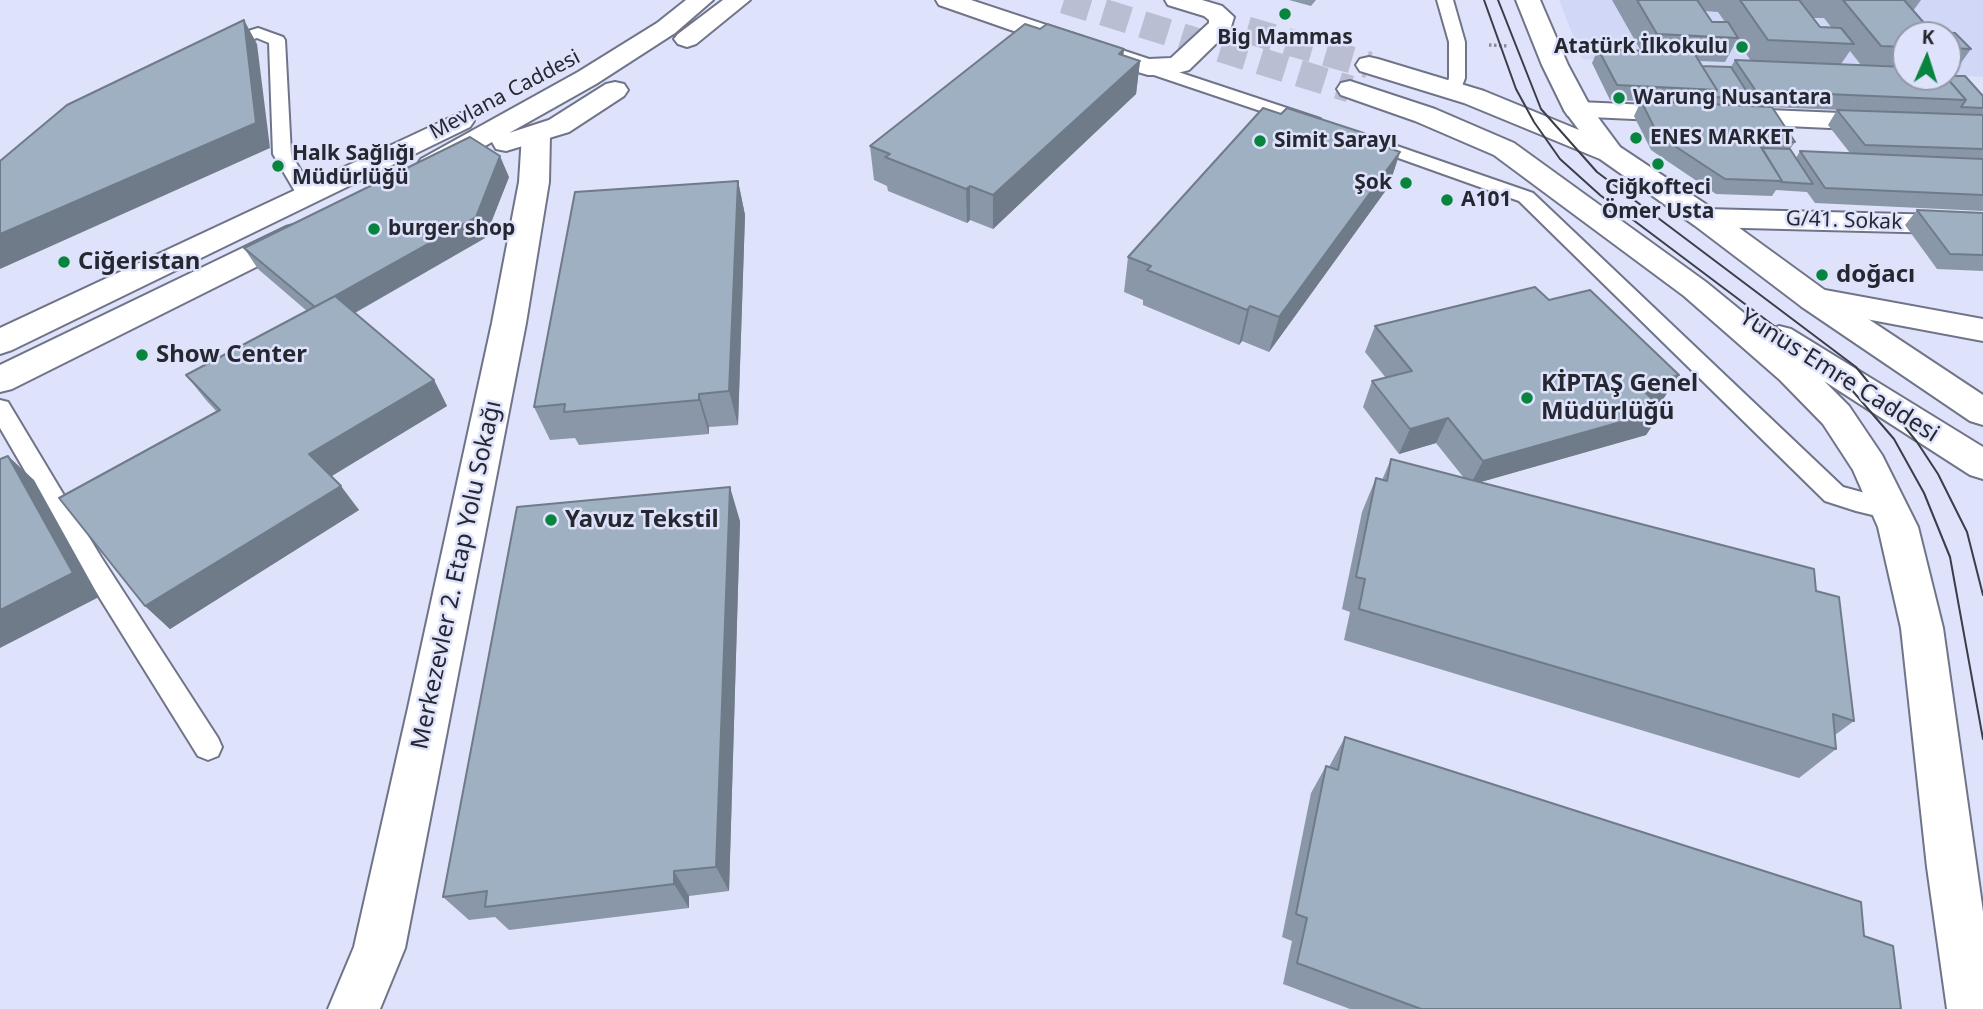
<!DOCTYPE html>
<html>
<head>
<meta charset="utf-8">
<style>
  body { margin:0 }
  #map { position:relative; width:1983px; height:1009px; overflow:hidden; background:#dee3fb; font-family:"Noto Sans",sans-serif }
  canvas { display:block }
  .north { position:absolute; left:1892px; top:21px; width:70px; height:70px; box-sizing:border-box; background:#dee3fb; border:2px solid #9498aa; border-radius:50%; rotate:3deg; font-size:19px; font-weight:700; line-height:28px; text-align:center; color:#262831 }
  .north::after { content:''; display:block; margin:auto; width:24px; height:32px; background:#07853f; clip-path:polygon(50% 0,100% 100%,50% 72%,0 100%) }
</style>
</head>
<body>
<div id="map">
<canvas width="1983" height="1009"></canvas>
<div class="north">K</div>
</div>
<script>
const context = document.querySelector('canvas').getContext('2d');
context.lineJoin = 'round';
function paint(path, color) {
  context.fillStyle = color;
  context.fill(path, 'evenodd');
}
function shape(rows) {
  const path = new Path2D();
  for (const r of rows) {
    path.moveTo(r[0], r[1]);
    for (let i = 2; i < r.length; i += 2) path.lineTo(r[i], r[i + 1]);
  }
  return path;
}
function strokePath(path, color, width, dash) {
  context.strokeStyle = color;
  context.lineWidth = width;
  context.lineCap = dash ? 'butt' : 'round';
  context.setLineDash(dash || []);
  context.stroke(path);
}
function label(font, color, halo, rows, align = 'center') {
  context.font = font + ' "Noto Sans",sans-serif';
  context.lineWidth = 5;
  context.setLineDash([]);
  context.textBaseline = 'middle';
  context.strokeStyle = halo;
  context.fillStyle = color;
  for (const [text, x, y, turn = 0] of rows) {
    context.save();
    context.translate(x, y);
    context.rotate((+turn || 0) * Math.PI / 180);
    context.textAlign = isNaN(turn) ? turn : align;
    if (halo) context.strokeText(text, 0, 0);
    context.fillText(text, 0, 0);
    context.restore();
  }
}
paint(shape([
  [1559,0,1983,0,1983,77,1948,75,1948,35,1906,35,1906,74,1582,59]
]), '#d1d7f6');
strokePath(shape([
  [1064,0,1350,89],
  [1247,30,1369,65]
]), '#b9bed3', 27, [27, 14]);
const lane = shape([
  [1437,0,1453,0,1465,42,1465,78,1459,94,1453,95,1445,90,1449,78,1449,42,1437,0],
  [258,28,283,37,285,40,291,154,316,196,314,200,300,200,273,154,269,43,257,38,222,49,214,44,216,41,258,28],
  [1148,62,1320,119,1323,123,1314,128,1308,127,1142,71,1140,67,1142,63,1148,62],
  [1368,136,1533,193,1843,487,1898,502,1901,509,1898,516,1889,519,1856,511,1825,501,1519,201,1362,145,1359,141,1362,137,1368,136],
  [0,400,8,402,101,557,218,738,222,747,218,756,208,760,198,756,83,571,0,428,0,400]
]);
const street = shape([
  [936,0,971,0,1149,59,1171,58,1209,23,1209,20,1204,16,1168,5,1165,0,1202,0,1222,6,1234,17,1230,30,1189,70,1170,75,1148,75,1097,60,939,5,936,0],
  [1578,102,1983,119,1983,135,1568,116,1564,110,1568,104,1578,102],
  [536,127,546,129,550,135,549,182,526,323,405,948,380,1009,328,1009,354,947,408,708,492,323,519,182,522,135,526,129,536,127],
  [1705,209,1983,216,1983,234,1705,227,1694,225,1690,218,1694,211,1705,209],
  [1814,288,1983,319,1983,341,1802,307,1798,299,1802,291,1814,288]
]);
const secondary = shape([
  [686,0,713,0,675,33,596,84,509,133,549,120,606,84,615,82,624,84,628,90,624,96,569,132,506,151,496,149,492,142,441,171,431,174,421,171,417,165,421,159,578,72,657,23,686,0],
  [723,0,750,0,696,44,687,47,678,44,674,39,678,34,723,0],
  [1516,0,1540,0,1568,65,1591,108,1620,147,1716,211,1826,291,1983,395,1983,425,1970,421,1802,307,1694,225,1600,159,1464,103,1360,71,1356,65,1360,59,1369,57,1378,59,1484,91,1579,130,1564,110,1542,65,1516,0],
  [1350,81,1435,109,1514,143,1706,282,1766,331,1779,326,1791,329,1983,447,1983,479,1970,475,1824,381,1849,406,1882,455,1918,527,1943,628,1983,912,1983,1009,1947,1009,1927,867,1901,628,1878,527,1853,470,1823,424,1780,380,1684,296,1494,155,1415,121,1341,95,1337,89,1341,83,1350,81],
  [460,113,470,115,474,121,470,127,12,350,0,354,0,328,460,113],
  [297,224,308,227,312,234,308,241,12,389,0,392,0,365,286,227,297,224]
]);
strokePath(lane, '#707489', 4);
strokePath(street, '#707489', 4);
strokePath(secondary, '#707489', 4);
strokePath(shape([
  [1489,45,1509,46]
]), '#868a9b', 3.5, [2.5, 2.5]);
paint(lane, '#fff');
paint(street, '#fff');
paint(secondary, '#fff');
strokePath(shape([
  [1484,0,1516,89,1534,122,1560,159,1600,195,1838,374,1894,439,1924,493,1950,557,1983,739],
  [1498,0,1541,109,1597,172,1856,367,1917,442,1938,474,1967,532,1983,595]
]), '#3b3d48', 2);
paint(shape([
  [1289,0,1316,0,1311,6],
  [1612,0,1921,0,1913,11,1932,32,1955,33,1971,49,1953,74,1948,74,1948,35,1906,35,1906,77,1948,77,1948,76,1965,76,1983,96,1983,211,1815,203,1807,192,1776,190,1772,196,1716,194,1651,150,1634,116,1641,101,1610,100,1592,63,1598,49,1641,51],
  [1705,11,1718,12,1725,22,1712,22],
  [1813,18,1824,18,1831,27,1820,27],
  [1737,40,1751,61,1735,60,1731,67,1702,66,1699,61,1725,62],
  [1850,51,1861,65,1841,64],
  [1715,105,1868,111,1837,110,1828,125,1850,153,1800,151,1796,158,1790,149,1795,142,1772,107],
  [1040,29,1124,49,1123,55,1140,61,1136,94,993,229,970,220,967,223,888,191,887,186,874,180,870,146],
  [1281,114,1379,138,1377,144,1400,152,1389,186,1269,352,1242,341,1239,345,1143,305,1143,300,1124,292,1128,257],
  [509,177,485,238,355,313,434,380,447,406,331,476,359,510,170,629,145,606,217,412,206,400,186,375,307,311,258,269,244,248],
  [738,181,745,215,738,425,709,427,709,434,579,445,575,438,550,440,534,407],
  [1917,210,1983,213,1983,271,1937,269,1905,225],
  [1549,300,1662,401,1655,402,1663,410,1646,435,1481,482,1816,591,1854,721,1835,735,1836,749,1799,778,1344,640,1350,612,1342,609,1362,512,1376,478,1382,480,1391,459,1464,478,1436,443,1399,454,1363,407,1372,381,1386,378,1365,352,1375,326],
  [740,521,729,891,689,896,689,908,509,930,495,917,469,920,443,897],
  [1345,737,1864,936,1901,1009,1350,1009,1283,984,1292,941,1282,937,1311,793,1326,766,1329,767]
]), '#8997a8');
paint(shape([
  [244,20,257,44,270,148,0,269,0,234],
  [1124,49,1121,77,1140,61,1136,94,993,229,993,195,1119,54],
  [1400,152,1389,186,1269,352,1279,317],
  [500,156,509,177,485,238,328,328,315,307],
  [738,181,745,215,738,425,729,391],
  [970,186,970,220,967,223,966,189],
  [1250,306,1242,341,1239,345,1247,310],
  [1679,375,1662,401,1623,411,1639,386],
  [434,380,447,406,327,479,309,454],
  [699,394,709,427,709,434,699,400],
  [1663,410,1646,435,1470,485,1483,461],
  [1448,418,1436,443,1399,454,1410,429],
  [8,456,34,480,99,597,0,648,0,610],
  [341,486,359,510,170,629,145,606],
  [730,487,740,521,729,891,716,867],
  [674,871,689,896,689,908,674,884]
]), '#6f7b88');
const building = shape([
  [1637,0,1697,0,1712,22,1728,22,1738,38,1657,34,1637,0],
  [1740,0,1799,0,1820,27,1841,28,1854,44,1768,40,1740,0],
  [1843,0,1904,0,1932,32,1955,33,1971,49,1948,48,1948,35,1906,35,1906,47,1881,46,1843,0],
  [244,20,256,123,0,234,0,161,67,105,244,20],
  [1025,24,1040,29,1047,24,1124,49,1119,54,1140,61,993,195,970,186,966,189,885,157,890,154,870,146,1025,24],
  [1598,49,1694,53,1717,90,1617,85,1598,49],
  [1735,60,1906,67,1906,77,1946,77,1966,100,1756,91,1735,60],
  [1702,66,1731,67,1751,98,1713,97,1717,90,1702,66],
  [1948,76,1965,76,1983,96,1983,108,1961,107,1966,100,1946,77,1948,77,1948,76],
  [1641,101,1772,107,1795,142,1757,141,1782,181,1725,179,1658,135,1641,101],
  [1263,108,1281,114,1287,108,1379,138,1375,143,1400,152,1279,317,1250,306,1247,310,1147,270,1151,266,1128,257,1263,108],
  [1837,110,1983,115,1983,149,1865,145,1837,110],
  [470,137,500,156,476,217,315,307,244,248,470,137],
  [1762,148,1790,149,1813,184,1781,182,1782,181,1762,148],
  [1800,151,1983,159,1983,195,1825,188,1800,151],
  [738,181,729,391,699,394,699,400,564,412,565,404,534,407,575,192,738,181],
  [1917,210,1983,213,1983,255,1950,254,1917,210],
  [1535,287,1549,300,1590,290,1679,375,1639,386,1663,410,1483,461,1448,418,1410,429,1372,381,1412,371,1375,326,1535,287],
  [335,296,434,380,309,454,341,486,145,606,59,498,220,410,186,375,335,296],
  [8,456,73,573,0,610,0,459,8,456],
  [1391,459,1814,569,1816,591,1839,597,1854,721,1833,714,1836,749,1359,609,1365,579,1356,577,1376,478,1387,481,1391,459],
  [730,487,716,867,674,871,674,884,485,907,487,891,443,897,517,507,730,487],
  [1345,737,1861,902,1864,936,1893,946,1901,1009,1421,1009,1297,963,1307,918,1296,914,1326,766,1338,770,1345,737]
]);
paint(building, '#9fb0c3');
strokePath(building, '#6f7b88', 2);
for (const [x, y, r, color] of [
  [1285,14,7,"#07853f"],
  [1742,47,7,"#07853f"],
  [1619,98,7,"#07853f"],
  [1636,138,7,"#07853f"],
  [1260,141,7,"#07853f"],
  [1658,164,7,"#07853f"],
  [278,166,7,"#07853f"],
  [1406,183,7,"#07853f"],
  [1447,200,7,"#07853f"],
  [374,229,7,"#07853f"],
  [64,262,7,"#07853f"],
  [1822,275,7,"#07853f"],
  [142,355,7,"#07853f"],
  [1527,398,7,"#07853f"],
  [551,520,7,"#07853f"]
]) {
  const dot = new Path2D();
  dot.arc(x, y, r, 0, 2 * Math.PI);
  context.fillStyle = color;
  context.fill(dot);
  strokePath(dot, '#dee3fb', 2.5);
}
label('bold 21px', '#262831', '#dee3fb', [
  ["Big Mammas",1285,38,"center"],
  ["Atatürk İlkokulu",1728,47,"right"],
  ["Warung Nusantara",1633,98],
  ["ENES MARKET",1650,138],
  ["Simit Sarayı",1274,141],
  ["Halk Sağlığı",292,154],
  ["Müdürlüğü",292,178],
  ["Şok",1392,183,"right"],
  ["Ciğkofteci",1658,188,"center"],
  ["Ömer Usta",1658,212,"center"],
  ["A101",1461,200],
  ["burger shop",388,229]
], 'left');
label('21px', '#262831', '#dee3fb', [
  ["Mevlana Caddesi",505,95,-28],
  ["G/41. Sokak",1844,221,2]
]);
label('bold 24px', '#262831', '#dee3fb', [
  ["Ciğeristan",78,262],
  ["doğacı",1836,275],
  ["Show Center",156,355],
  ["KİPTAŞ Genel",1541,384],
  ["Müdürlüğü",1541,412],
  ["Yavuz Tekstil",565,520]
], 'left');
label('24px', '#262831', '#dee3fb', [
  ["Yunus Emre Caddesi",1839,376,32],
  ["Merkezevler 2. Etap Yolu Sokağı",457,575,-78]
]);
</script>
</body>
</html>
